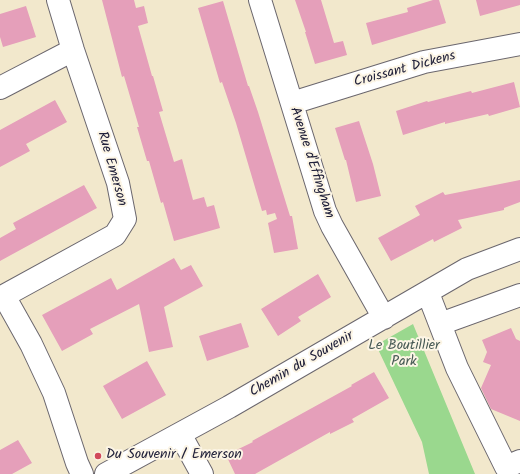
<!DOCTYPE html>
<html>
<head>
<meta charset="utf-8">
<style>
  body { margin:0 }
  canvas { display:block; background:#f2e8cc }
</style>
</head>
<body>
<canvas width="520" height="474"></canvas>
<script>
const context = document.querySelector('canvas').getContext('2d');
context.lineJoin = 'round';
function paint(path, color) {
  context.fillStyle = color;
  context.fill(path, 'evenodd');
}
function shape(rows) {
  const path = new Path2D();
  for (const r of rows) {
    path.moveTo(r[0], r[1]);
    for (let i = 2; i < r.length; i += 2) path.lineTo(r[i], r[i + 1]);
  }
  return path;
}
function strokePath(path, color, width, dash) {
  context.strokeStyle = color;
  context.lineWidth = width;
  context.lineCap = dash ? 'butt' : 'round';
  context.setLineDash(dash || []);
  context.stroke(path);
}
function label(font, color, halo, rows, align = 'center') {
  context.font = font + ' Kalam,sans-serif';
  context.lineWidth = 4;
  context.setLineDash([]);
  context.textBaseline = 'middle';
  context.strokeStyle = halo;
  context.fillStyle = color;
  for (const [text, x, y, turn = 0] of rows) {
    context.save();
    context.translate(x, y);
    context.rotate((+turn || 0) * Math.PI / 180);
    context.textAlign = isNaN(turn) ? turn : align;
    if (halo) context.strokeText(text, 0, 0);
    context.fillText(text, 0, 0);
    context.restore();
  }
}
paint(shape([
  [413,324,475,474,429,474,422,442,376,345]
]), '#9ad88e');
paint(shape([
  [102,0,134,0,136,8,144,6,148,23,138,26,152,76,153,76,163,111,159,112,174,162,182,159,193,200,204,197,207,207,214,205,220,228,174,241,163,202,161,203,149,161,147,161,137,127,139,127,124,76,122,77],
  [295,0,321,0,334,43,343,41,347,55,315,64,305,32,306,32],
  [433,0,439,0,446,23,372,45,366,23,408,12,407,8],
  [476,0,520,0,520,5,480,16],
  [223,1,248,86,249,86,258,112,290,216,292,216,298,249,274,253,268,223,277,219,275,213,267,215,266,210,262,211,236,123,222,82,220,83,198,8],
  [26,6,36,37,3,47,0,37,0,14],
  [514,82,520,107,489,116,488,114,445,124,445,122,403,135,396,111,427,101,428,102,471,91,472,93],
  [55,100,67,122,26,144,30,151,0,167,0,130],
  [359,121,373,164,381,196,356,202,346,160,345,160,335,128],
  [520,180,520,202,504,208,504,210,458,220,462,228,434,242,433,239,391,261,378,238,420,215,415,206,443,192,445,195],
  [84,185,97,208,0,261,0,238,16,229,13,223],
  [174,258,181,270,191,265,203,286,164,307,173,347,149,352,139,304,90,329,93,334,62,351,42,315,111,278,117,290],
  [318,274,331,297,298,317,301,321,278,336,261,309],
  [241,323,249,347,207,361,199,336],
  [511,328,516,339,520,341,520,421,491,409,481,388,491,365,483,362,487,352,482,340],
  [147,361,166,395,122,419,103,386],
  [374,372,389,398,352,419,354,422,330,434,330,432,255,474,235,474,226,455,253,442,252,441,352,386,351,385],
  [18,440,32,463,12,474,0,474,0,450]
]), '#e59fba');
const minor = shape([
  [260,0,325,211,332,226,384,318],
  [0,88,73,50],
  [292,103,424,62,520,44],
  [428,293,457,368,506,467,520,461],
  [4,296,31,344,54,393,77,463,82,474],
  [0,298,115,235,125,219,118,183,73,50,58,0],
  [440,324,520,295],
  [180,434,202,474],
  [106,474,229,407,467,269,520,249]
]);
strokePath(minor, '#6b676e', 24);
strokePath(minor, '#fff', 22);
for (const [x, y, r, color] of [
  [98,456,4,"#d1495b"]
]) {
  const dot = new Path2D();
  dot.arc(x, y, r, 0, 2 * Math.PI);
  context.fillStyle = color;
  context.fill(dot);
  strokePath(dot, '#fcf5e5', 1.5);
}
label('14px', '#22223b', '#fcf5e5', [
  ["Croissant Dickens",405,70,-15],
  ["Avenue d'Effingham",311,163,72],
  ["Rue Emerson",111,169,74],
  ["Chemin du Souvenir",302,365,-30]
]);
label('14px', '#465954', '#fcf5e5', [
  ["Le Boutillier",404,347],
  ["Park",404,363]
]);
label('14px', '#22223b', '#fcf5e5', [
  ["Du Souvenir / Emerson",106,456]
], 'left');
</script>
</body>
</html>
